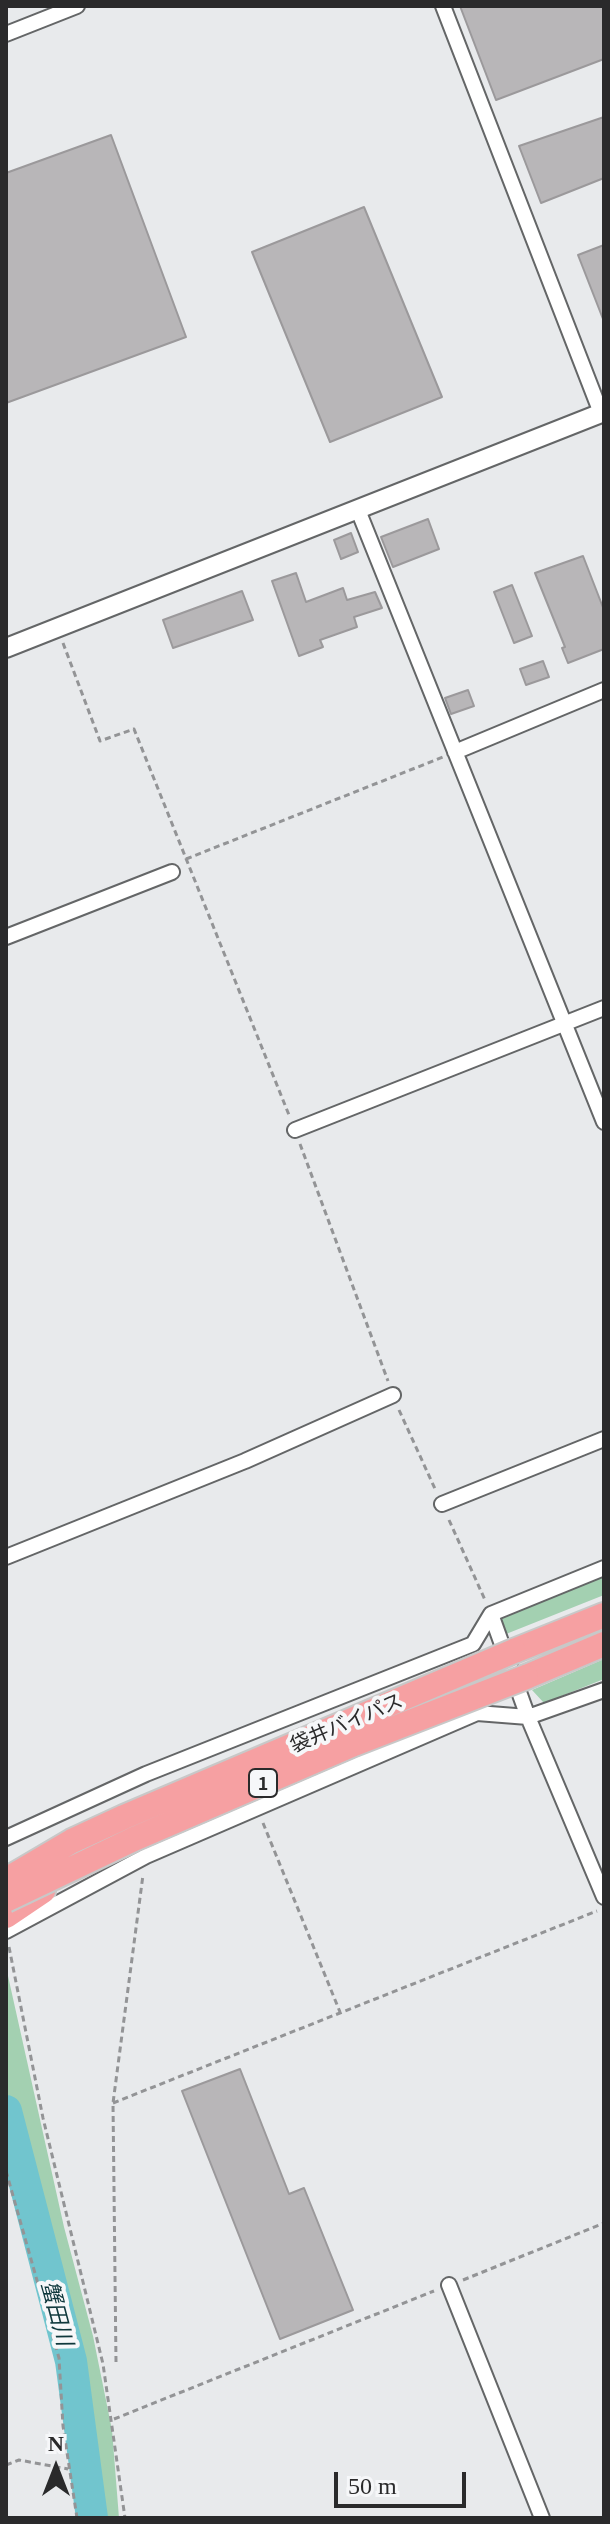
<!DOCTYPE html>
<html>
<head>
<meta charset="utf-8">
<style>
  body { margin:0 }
  #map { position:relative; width:610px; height:2524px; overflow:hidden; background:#e8eaec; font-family:Georgia,serif }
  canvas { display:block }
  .frame { position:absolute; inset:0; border:8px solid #2a2a2b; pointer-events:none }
  .north { position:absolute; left:16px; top:2428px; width:80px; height:80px; -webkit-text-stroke:6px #f6f7f9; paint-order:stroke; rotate:0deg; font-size:22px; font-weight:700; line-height:32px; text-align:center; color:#2a2a2b }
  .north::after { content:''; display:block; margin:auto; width:28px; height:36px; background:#2a2a2b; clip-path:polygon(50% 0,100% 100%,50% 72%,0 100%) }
  .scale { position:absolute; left:334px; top:2472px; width:132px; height:36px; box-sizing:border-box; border:4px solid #2a2a2b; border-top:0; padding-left:10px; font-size:24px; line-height:28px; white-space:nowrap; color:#2a2a2b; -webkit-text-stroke:6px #f6f7f9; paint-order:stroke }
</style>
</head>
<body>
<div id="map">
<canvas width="610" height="2524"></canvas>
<div class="frame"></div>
<div class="north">N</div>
<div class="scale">50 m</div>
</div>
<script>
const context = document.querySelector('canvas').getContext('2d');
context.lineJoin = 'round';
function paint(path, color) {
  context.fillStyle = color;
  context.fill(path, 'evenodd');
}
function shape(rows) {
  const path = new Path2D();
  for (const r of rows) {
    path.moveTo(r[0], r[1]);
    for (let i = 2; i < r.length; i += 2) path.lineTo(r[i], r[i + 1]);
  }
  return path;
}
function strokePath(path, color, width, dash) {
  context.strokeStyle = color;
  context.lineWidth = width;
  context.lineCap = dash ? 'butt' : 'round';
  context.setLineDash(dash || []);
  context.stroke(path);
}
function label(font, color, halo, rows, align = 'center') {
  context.font = font + ' Georgia,"Noto Sans JP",serif';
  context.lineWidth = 8;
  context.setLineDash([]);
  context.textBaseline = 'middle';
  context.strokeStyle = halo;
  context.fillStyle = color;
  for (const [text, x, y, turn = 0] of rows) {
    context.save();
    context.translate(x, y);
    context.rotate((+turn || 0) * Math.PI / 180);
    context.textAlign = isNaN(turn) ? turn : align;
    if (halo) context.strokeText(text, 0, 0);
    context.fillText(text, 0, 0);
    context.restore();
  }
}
paint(shape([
  [604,1572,604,1595,501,1636,497,1611],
  [604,1659,604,1679,544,1703,532,1690],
  [6,1967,64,2227,93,2336,112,2430,119,2518,78,2518,62,2357,6,2157]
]), '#a3d0b1');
strokePath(shape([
  [6,2111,71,2361,92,2518]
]), '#71c5ce', 32);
const building = shape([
  [460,6,604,6,604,59,496,100,460,6],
  [604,117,604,178,541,203,519,146,604,117],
  [111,135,186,337,6,403,6,173,111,135],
  [364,207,442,397,330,442,252,252,364,207],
  [604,245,604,319,603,319,578,255,604,245],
  [428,519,439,549,393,567,381,537,428,519],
  [351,533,358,552,341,559,334,540,351,533],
  [583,556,604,610,604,649,568,663,562,648,565,647,535,573,583,556],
  [296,573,306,602,343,588,347,600,375,592,382,608,354,617,357,627,320,640,323,647,299,656,272,581,296,573],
  [512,585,532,636,514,643,494,592,512,585],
  [242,591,253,620,173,648,163,620,242,591],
  [543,661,549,677,526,685,520,669,543,661],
  [468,690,474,706,451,714,445,698,468,690],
  [240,2069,289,2194,304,2188,353,2310,280,2339,182,2091,240,2069]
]);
paint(building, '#b8b6b8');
strokePath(building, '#9b999b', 2);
const minor = shape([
  [443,6,601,413],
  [6,34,77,6],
  [358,510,604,1122],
  [455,752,604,690],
  [6,937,172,872],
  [295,1130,604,1008],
  [442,1504,604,1439],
  [6,1557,245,1461,393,1395],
  [491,1614,528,1717,604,1897],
  [6,1838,146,1774,473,1644,491,1614,604,1568],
  [6,1931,146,1856,477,1713,528,1717,604,1690],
  [449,2285,542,2518]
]);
const tertiary = shape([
  [6,648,604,412]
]);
const trunk = shape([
  [514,1651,604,1615],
  [526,1677,604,1644],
  [6,1916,43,1891]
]);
strokePath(minor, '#646667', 18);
strokePath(tertiary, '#646667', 22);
strokePath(trunk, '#c8c8c8', 28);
strokePath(shape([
  [63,643,100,741,134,729,289,1115],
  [186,859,443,757],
  [300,1144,388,1381],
  [399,1410,436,1491],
  [449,1520,485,1600],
  [263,1823,340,2012],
  [9,1947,43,2118,103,2364,125,2518],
  [113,2103,597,1911],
  [6,2171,59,2358,63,2426,77,2518],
  [463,2280,604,2223],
  [116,2362,113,2103,143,1875],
  [114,2419,434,2291],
  [6,2465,19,2460,68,2469]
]), '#939496', 3, [6, 4]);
strokePath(minor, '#fff', 14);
strokePath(tertiary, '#fff', 18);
strokePath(trunk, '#f6a0a2', 24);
const trunkBridge = shape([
  [6,1880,72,1841,124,1817,514,1651],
  [6,1900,134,1839,354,1744,526,1677]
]);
strokePath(trunkBridge, '#c8c8c8', 28, []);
strokePath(trunkBridge, '#f6a0a2', 24);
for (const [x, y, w] of [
  [263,1783,28]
]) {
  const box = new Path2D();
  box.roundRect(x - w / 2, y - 14, w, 28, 6);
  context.fillStyle = '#f6f7f9';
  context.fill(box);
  strokePath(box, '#2a2a2b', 2);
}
label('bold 18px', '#2a2a2b', null, [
  ["1",263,1783]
]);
label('20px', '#2a2a2b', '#f6f7f9', [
  ["袋井バイパス",346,1722,-23]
]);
label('italic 22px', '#0f383c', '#f6f7f9', [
  ["蟹田川",58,2313,75]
]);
</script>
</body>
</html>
